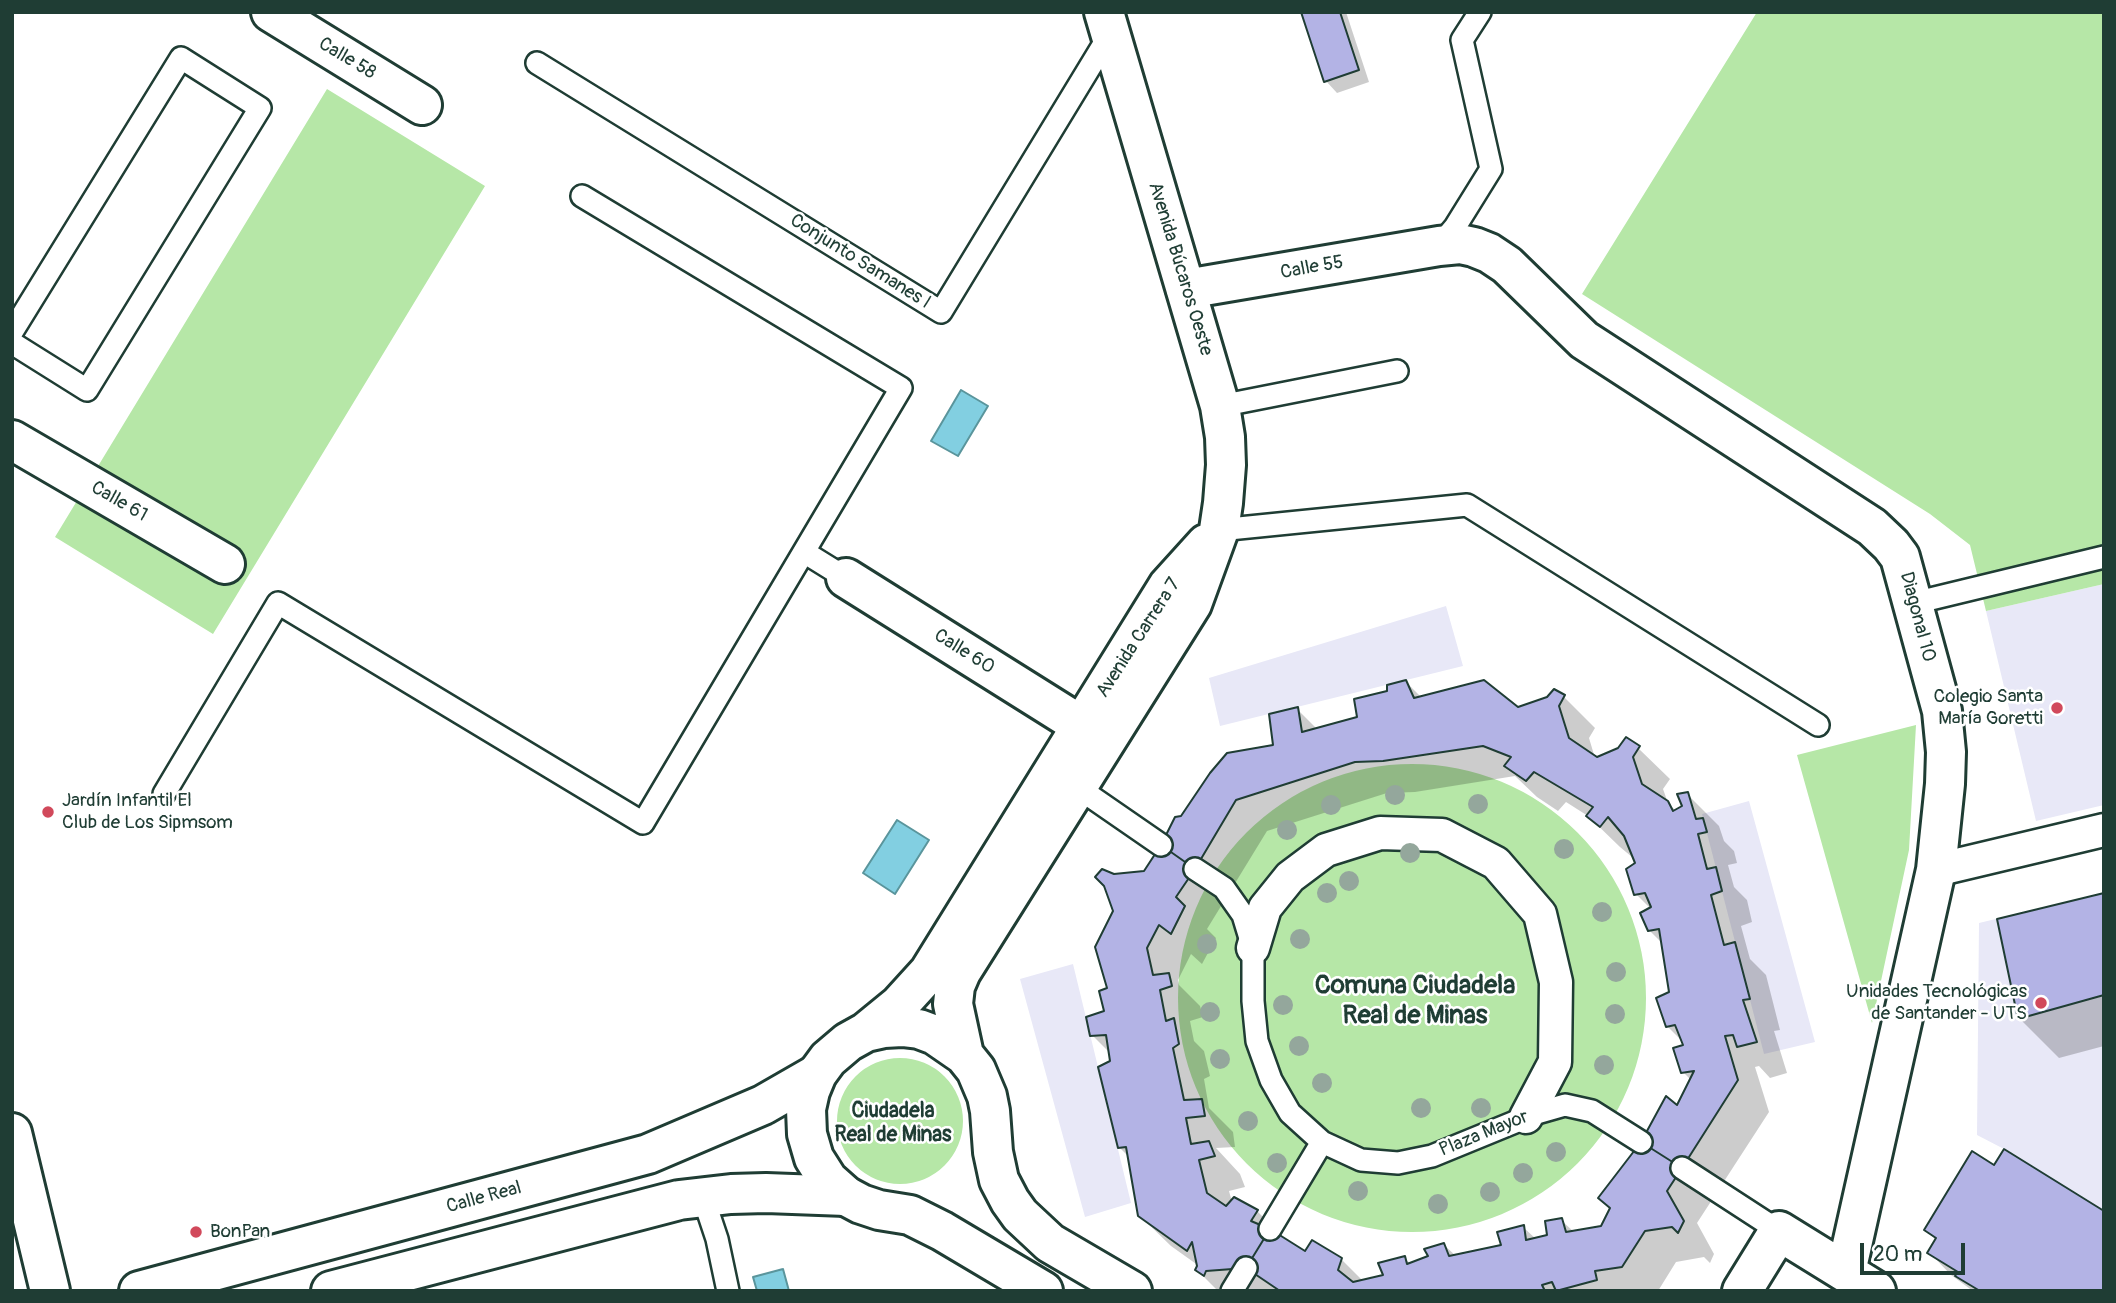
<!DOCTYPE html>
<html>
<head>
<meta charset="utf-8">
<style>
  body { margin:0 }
  #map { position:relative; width:2116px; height:1303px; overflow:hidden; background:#fff; font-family:Pangolin,sans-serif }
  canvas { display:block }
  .frame { position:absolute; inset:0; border:14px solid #1f3d34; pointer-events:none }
  .scale { position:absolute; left:1860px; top:1243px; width:105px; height:32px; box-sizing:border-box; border:4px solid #1f3d34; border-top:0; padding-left:9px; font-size:21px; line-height:24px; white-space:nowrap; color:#1f3d34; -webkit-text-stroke:5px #fff; paint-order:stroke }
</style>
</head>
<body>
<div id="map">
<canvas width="2116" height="1303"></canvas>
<div class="frame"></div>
<div class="scale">20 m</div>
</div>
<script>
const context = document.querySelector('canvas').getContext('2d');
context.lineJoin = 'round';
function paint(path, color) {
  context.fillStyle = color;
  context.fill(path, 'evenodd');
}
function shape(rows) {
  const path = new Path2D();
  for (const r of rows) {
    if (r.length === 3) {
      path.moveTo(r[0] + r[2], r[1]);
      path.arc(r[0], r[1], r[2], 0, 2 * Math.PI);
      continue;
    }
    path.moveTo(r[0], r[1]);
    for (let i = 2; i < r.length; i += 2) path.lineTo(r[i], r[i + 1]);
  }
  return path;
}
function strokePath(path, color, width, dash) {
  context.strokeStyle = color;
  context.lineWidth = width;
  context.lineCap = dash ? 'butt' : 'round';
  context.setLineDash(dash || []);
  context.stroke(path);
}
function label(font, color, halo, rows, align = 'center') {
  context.font = font + ' Pangolin,sans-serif';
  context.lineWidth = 5;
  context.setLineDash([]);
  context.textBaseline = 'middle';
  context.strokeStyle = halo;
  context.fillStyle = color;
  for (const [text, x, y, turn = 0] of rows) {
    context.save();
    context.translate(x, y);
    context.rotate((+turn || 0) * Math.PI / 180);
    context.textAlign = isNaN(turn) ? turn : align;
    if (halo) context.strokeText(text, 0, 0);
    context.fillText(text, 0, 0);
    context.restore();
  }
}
paint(shape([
  [2104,584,2104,805,2036,821,1986,611],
  [1446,606,1463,666,1220,726,1209,678],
  [1749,801,1815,1042,1764,1054,1702,814],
  [2104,893,2104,1211,2004,1149,1977,1135,1979,923],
  [1073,964,1131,1203,1085,1217,1020,979]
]), '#e8e8f7');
paint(shape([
  [1757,12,2104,12,2104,584,1986,611,1970,545,1930,514,1582,294],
  [327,89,485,186,213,634,55,537],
  [1916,725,1909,850,1872,1023,1797,755],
  [1412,998,234],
  [900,1121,63]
]), '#b6e7a7');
const water = shape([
  [961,390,988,406,958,456,931,441,961,390],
  [897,820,929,840,895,894,863,873,897,820],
  [783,1269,789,1291,757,1291,753,1277,783,1269]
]);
paint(water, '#82cfe1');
strokePath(water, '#5a959c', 2);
paint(shape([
  [1303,12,1346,12,1369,82,1337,93,1326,81],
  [1406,682,1422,698,1517,709,1564,697,1595,728,1589,738,1595,758,1638,748,1670,779,1663,789,1668,803,1676,811,1685,807,1687,794,1719,826,1724,841,1734,851,1737,863,1728,865,1734,887,1747,900,1752,922,1741,926,1750,959,1766,975,1780,1030,1774,1031,1787,1073,1770,1078,1759,1066,1755,1067,1769,1112,1697,1223,1714,1254,1710,1263,1704,1257,1676,1262,1658,1291,1218,1291,1197,1270,1199,1266,1171,1246,1139,1215,1130,1158,1119,1147,1111,1054,1092,1035,1106,1013,1109,989,1115,911,1114,875,1145,872,1182,818,1275,746,1297,709,1318,730,1359,718,1389,692],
  [1515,776,1537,797,1558,811,1566,802,1588,816,1620,847,1632,857,1637,864,1636,894,1651,909,1649,930,1663,944,1670,993,1667,1026,1684,1043,1683,1072,1691,1080,1677,1108,1600,1198,1611,1209,1603,1227,1574,1232,1561,1220,1549,1237,1536,1239,1523,1227,1503,1247,1456,1256,1444,1245,1430,1257,1411,1264,1404,1258,1385,1276,1363,1281,1341,1259,1305,1254,1289,1243,1257,1211,1232,1202,1229,1191,1245,1187,1240,1174,1216,1148,1235,1147,1233,1132,1209,1108,1204,1079,1210,1076,1204,1051,1194,1041,1190,1021,1203,1017,1200,1006,1179,985,1178,980,1191,954,1202,964,1216,938,1207,929,1267,831,1387,793,1415,792],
  [2104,895,2104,1046,2059,1058,2019,1018],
  [1995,1168,2104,1291,1973,1291,1951,1275,1929,1252,1936,1240,1926,1230]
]), '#0003');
const building = shape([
  [1301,12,1340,12,1359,70,1324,82,1301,12],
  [1406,680,1414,698,1484,680,1518,707,1547,697,1554,689,1565,695,1559,706,1569,738,1597,757,1618,748,1626,737,1640,746,1633,757,1642,784,1668,801,1673,811,1682,806,1677,794,1688,792,1696,819,1703,818,1707,832,1698,834,1707,869,1716,867,1722,891,1711,895,1724,945,1735,942,1750,999,1743,1000,1757,1042,1737,1047,1733,1035,1725,1036,1738,1080,1682,1168,1641,1142,1666,1096,1677,1105,1694,1071,1681,1073,1673,1048,1683,1045,1675,1025,1666,1027,1656,998,1669,992,1659,929,1648,931,1640,913,1651,907,1645,893,1634,895,1626,869,1635,863,1624,836,1608,817,1600,827,1586,816,1593,807,1534,772,1526,781,1504,766,1511,757,1483,746,1383,761,1355,762,1236,800,1195,869,1161,845,1175,817,1181,816,1210,773,1227,753,1273,745,1269,714,1298,707,1302,732,1357,717,1354,699,1387,691,1387,685,1406,680],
  [1161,845,1195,869,1176,897,1185,906,1171,934,1159,925,1147,948,1153,975,1169,973,1172,986,1160,990,1166,1021,1174,1018,1179,1044,1173,1048,1184,1100,1202,1099,1205,1116,1186,1118,1191,1144,1209,1141,1215,1156,1199,1160,1207,1193,1226,1206,1234,1197,1258,1210,1251,1221,1270,1229,1246,1268,1206,1271,1204,1276,1195,1270,1197,1266,1192,1242,1187,1251,1138,1216,1126,1147,1118,1148,1098,1067,1110,1061,1106,1035,1090,1036,1086,1017,1104,1011,1099,991,1107,988,1095,947,1113,911,1104,886,1095,877,1102,869,1114,874,1144,871,1161,845],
  [2104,893,2104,995,2018,1019,1997,919,2104,893],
  [1641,1142,1682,1168,1667,1191,1684,1221,1678,1233,1672,1227,1645,1231,1622,1267,1595,1271,1597,1280,1556,1291,1552,1282,1542,1285,1545,1291,1280,1291,1246,1268,1270,1229,1305,1251,1312,1240,1342,1258,1338,1270,1353,1282,1383,1275,1378,1263,1405,1256,1407,1264,1428,1256,1424,1249,1444,1243,1449,1256,1501,1245,1497,1232,1524,1225,1526,1240,1547,1235,1545,1221,1562,1218,1566,1232,1601,1226,1610,1208,1598,1198,1641,1142],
  [2004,1149,2104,1211,2104,1291,1980,1291,1955,1276,1958,1272,1927,1253,1936,1238,1924,1230,1972,1151,1994,1165,2004,1149]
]);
paint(building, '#b3b3e5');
strokePath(building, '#1f3d34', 2);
const service = shape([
  [537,63,941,312,1110,34],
  [1439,246,1455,227,1491,169,1462,40,1480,12],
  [12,332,181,58,260,108,87,390,12,343],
  [1220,406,1397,371],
  [1219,530,1467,505,1818,725],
  [804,552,846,578],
  [1914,603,2104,557],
  [1077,787,1161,845],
  [164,794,278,603,643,823,901,388,582,196],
  [1195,869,1224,888,1243,915,1253,948,1253,1001,1257,1041,1271,1080,1290,1113,1322,1142,1361,1160,1398,1163,1432,1156,1537,1113,1565,1105,1592,1111,1641,1142],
  [1682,1168,1779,1231],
  [703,1197,717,1239,728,1291],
  [1270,1229,1322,1142],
  [1232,1291,1246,1268]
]);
const pedestrian = shape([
  [1936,870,2104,830],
  [1253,948,1265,908,1290,877,1326,850,1380,833,1442,835,1496,863,1540,914,1556,982,1555,1062,1526,1117]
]);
const minor = shape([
  [271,12,422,105],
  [1186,289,1439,246,1460,244,1474,247,1489,253,1507,265,1584,340,1872,527,1891,545,1900,557,1942,711,1946,752,1945,784,1936,870,1846,1272],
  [12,440,225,564],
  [846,578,1082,726],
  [12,1133,50,1291],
  [1742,1291,1779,1231,1876,1291]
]);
const tertiary = shape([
  [139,1291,648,1154,763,1105,817,1074],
  [331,1291,679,1200,731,1194,766,1193,846,1196]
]);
const secondary = shape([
  [866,1032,899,1005,929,972,1168,586,1206,544],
  [964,1055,953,1004,955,986,961,972,1192,604,1219,530,1223,503,1226,465,1225,437,1220,406,1104,12],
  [1043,1291,942,1231,910,1215,879,1210,861,1204,846,1196,828,1180,814,1158,807,1134,806,1109,810,1091,817,1074,828,1059,848,1042,866,1032,884,1028,902,1027,919,1029,935,1035,964,1055,976,1070,987,1096,990,1111,993,1152,999,1180,1010,1201,1020,1215,1050,1243,1132,1291]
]);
strokePath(service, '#1f3d34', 26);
strokePath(pedestrian, '#1f3d34', 37);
strokePath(minor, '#1f3d34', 44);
strokePath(tertiary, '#1f3d34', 44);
strokePath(secondary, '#1f3d34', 44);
strokePath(service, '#fff', 21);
strokePath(pedestrian, '#fff', 32);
strokePath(minor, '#fff', 38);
strokePath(tertiary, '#fff', 38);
strokePath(secondary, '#fff', 38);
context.fillStyle = '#94a79c';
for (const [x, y] of [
  [1395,795],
  [1478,804],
  [1331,805],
  [1287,830],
  [1564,849],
  [1410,853],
  [1349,881],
  [1327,893],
  [1602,912],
  [1300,939],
  [1207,944],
  [1616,972],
  [1283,1005],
  [1210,1012],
  [1615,1014],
  [1299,1046],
  [1220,1059],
  [1604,1065],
  [1322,1083],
  [1421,1108],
  [1481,1108],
  [1248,1121],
  [1556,1152],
  [1277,1163],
  [1523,1173],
  [1358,1191],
  [1490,1192],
  [1438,1204]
]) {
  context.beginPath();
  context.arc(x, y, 10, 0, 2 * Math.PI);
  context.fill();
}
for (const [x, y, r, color] of [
  [2057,708,7,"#d1495b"],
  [48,812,7,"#d1495b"],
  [2041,1003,7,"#d1495b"],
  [196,1232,7,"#d1495b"]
]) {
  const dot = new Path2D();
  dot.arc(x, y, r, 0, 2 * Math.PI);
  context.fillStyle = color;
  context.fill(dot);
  strokePath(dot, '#fff', 2.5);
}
label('19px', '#1f3d34', '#fff', [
  ["Calle 58",347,59,31],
  ["Conjunto Samanes I",860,262,32],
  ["Calle 55",1312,268,-10],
  ["Avenida Búcaros Oeste",1180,269,73],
  ["Calle 61",119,502,30],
  ["Diagonal 10",1917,617,75],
  ["Avenida Carrera 7",1139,638,-57],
  ["Calle 60",964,652,32],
  ["Plaza Mayor",1484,1134,-22],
  ["Calle Real",484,1198,-15]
]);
label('19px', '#1f3d34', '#fff', [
  ["Colegio Santa",2043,697],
  ["María Goretti",2043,719],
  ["Jardín Infantil El",62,801,"left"],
  ["Club de Los Sipmsom",62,823,"left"],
  ["Unidades Tecnológicas",2027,992],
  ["de Santander - UTS",2027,1014],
  ["BonPan",210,1232,"left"]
], 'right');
label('bold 21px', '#1f3d34', '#fff', [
  ["Ciudadela",893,1112],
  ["Real de Minas",893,1136]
]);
label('bold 26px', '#1f3d34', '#fff', [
  ["Comuna Ciudadela",1415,986],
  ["Real de Minas",1415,1016]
]);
</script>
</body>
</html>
